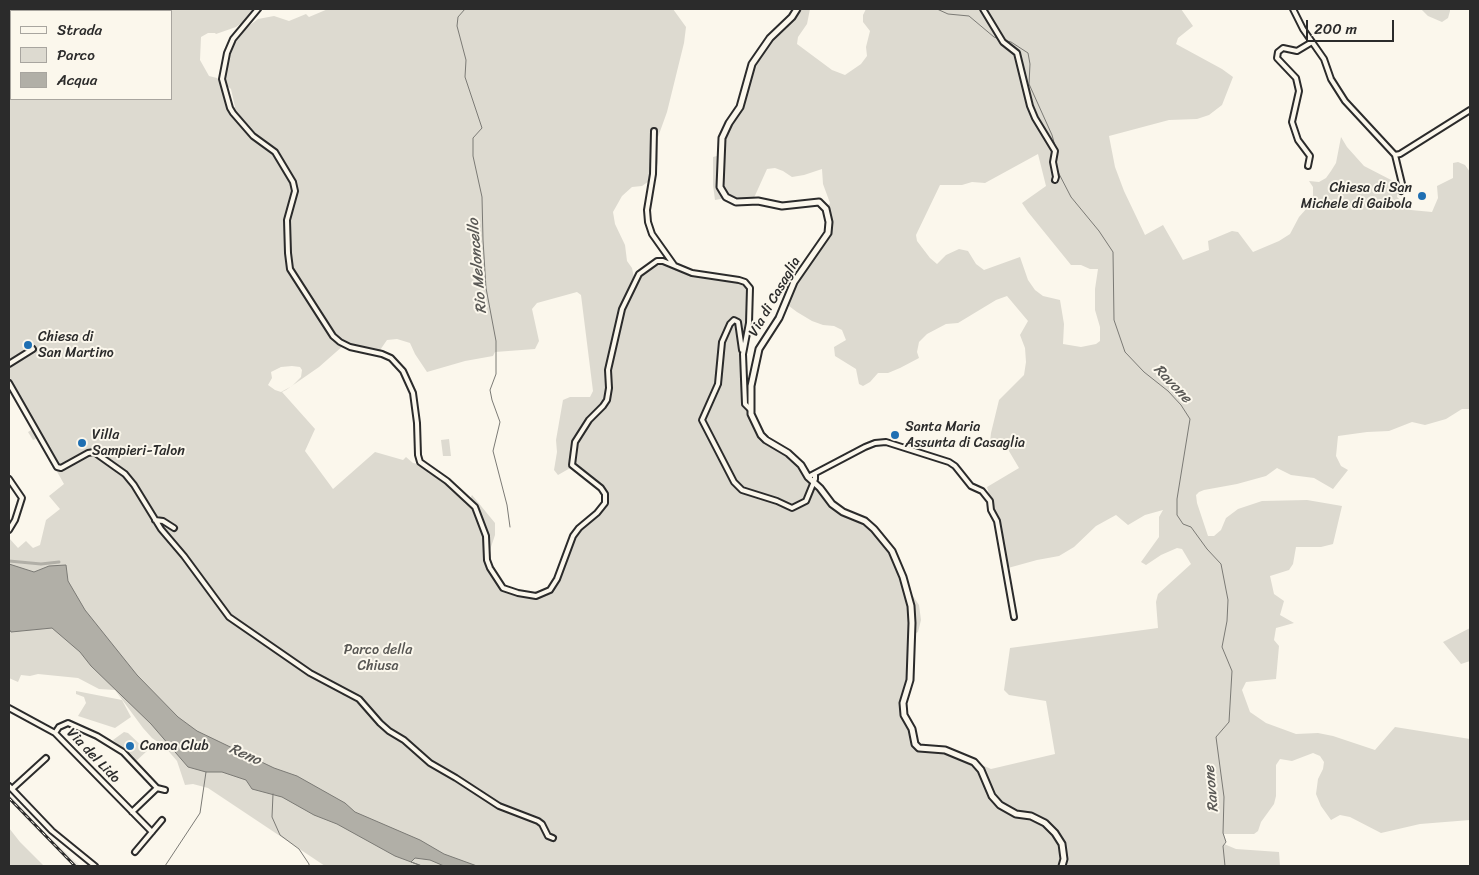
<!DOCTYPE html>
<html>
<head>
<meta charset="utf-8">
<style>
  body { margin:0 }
  #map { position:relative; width:1479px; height:875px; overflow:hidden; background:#fbf7ec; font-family:Sriracha,sans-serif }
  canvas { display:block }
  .frame { position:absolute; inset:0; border:10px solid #2b2b2b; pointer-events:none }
  .legend { position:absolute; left:10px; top:10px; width:162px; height:90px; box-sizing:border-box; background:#fbf7ec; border:1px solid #a8a59f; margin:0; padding:6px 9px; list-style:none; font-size:15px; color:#2b2b2b }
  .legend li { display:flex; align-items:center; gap:10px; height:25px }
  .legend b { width:25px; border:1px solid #a8a59f }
  .scale { position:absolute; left:1306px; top:20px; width:88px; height:22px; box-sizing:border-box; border:2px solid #2b2b2b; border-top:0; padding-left:6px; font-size:15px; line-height:18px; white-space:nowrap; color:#2b2b2b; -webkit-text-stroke:4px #fbf7ec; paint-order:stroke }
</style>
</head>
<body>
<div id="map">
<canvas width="1479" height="875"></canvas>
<div class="frame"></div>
<ul class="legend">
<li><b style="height:6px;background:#fbf7ec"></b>Strada</li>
<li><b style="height:14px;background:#dddad0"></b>Parco</li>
<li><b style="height:14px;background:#b1afa7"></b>Acqua</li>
</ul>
<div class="scale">200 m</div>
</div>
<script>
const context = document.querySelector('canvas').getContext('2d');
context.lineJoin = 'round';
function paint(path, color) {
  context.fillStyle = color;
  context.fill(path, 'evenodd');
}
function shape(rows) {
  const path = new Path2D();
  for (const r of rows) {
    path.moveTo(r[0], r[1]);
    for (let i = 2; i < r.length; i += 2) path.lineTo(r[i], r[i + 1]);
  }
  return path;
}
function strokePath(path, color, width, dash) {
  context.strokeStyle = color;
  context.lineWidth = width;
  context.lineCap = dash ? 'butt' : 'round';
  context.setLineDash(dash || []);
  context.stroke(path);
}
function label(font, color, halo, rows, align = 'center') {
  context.font = font + ' Sriracha,sans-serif';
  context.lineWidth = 4;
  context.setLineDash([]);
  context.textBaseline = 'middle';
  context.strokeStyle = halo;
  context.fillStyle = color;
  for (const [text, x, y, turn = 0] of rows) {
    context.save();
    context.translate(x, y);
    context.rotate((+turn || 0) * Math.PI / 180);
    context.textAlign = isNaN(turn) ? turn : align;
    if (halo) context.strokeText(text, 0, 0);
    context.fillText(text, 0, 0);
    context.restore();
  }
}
paint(shape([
  [9,794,41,829,80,866,73,866,36,829,9,800]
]), '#ebe8de');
paint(shape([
  [9,9,257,9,250,17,236,27,216,34,215,33,208,33,201,37,200,60,209,76,217,78,222,84,231,109,235,107,231,89,226,85,226,72,232,47,243,33,242,31,258,19,274,16,289,21,306,14,309,17,328,9,673,9,686,27,684,43,667,112,658,137,658,162,655,177,642,186,632,187,622,196,613,212,615,224,625,245,627,261,632,268,634,278,660,259,708,274,743,282,752,300,746,337,743,382,749,409,767,443,781,447,840,508,870,522,885,544,897,572,906,599,908,597,913,596,919,605,921,620,918,632,910,637,912,658,903,711,910,721,915,746,948,750,991,769,1055,754,1046,701,1009,695,1004,690,1010,648,1158,628,1156,602,1158,594,1191,564,1182,549,1177,548,1161,555,1146,565,1141,562,1159,537,1159,517,1163,510,1145,515,1128,525,1116,515,1096,526,1074,547,1059,556,1037,560,1008,568,1003,540,987,487,1019,468,1003,441,996,443,990,442,991,433,999,400,1024,375,1026,362,1025,348,1020,335,1028,321,1007,296,996,300,958,323,946,324,927,334,919,342,917,352,919,358,900,368,888,373,878,373,870,382,863,386,859,384,856,369,835,356,834,347,846,340,842,330,834,326,823,325,812,321,797,312,785,303,801,268,829,229,825,209,830,203,823,184,822,169,804,175,792,177,783,171,775,168,767,169,753,200,736,202,726,198,715,200,713,185,713,157,724,154,724,135,738,111,751,72,758,58,778,26,786,22,797,9,810,9,807,24,798,37,797,44,832,70,845,75,861,64,867,56,866,47,870,31,863,22,863,15,866,9,1181,9,1193,26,1178,38,1176,44,1222,69,1233,77,1222,105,1209,115,1197,119,1169,120,1109,136,1115,167,1124,191,1145,235,1163,225,1183,260,1209,250,1208,241,1232,231,1238,232,1253,252,1279,241,1290,234,1299,217,1307,208,1313,196,1313,187,1309,181,1319,182,1326,178,1331,171,1336,163,1341,137,1347,147,1364,166,1395,182,1398,188,1397,197,1411,210,1432,212,1438,198,1437,186,1453,178,1453,163,1458,162,1465,165,1470,172,1470,409,1462,409,1446,419,1425,425,1412,422,1389,431,1367,432,1338,436,1336,456,1341,466,1348,470,1333,489,1314,478,1291,475,1277,468,1266,476,1237,484,1204,490,1199,492,1196,495,1197,503,1208,536,1214,536,1221,530,1226,518,1238,509,1262,501,1307,500,1342,506,1333,544,1321,547,1296,547,1293,564,1289,570,1270,576,1274,594,1284,601,1280,615,1294,623,1276,628,1274,640,1279,646,1276,679,1246,682,1242,690,1250,712,1266,723,1296,734,1318,733,1333,736,1375,750,1395,727,1470,739,1470,820,1420,824,1381,833,1350,817,1340,815,1331,820,1321,806,1316,794,1318,779,1323,769,1324,762,1320,756,1313,753,1292,761,1280,759,1276,765,1276,796,1274,804,1261,822,1258,831,1254,834,1224,834,1226,842,1224,844,1236,849,1279,852,1280,866,325,866,208,788,193,784,185,785,177,761,165,747,152,738,143,728,115,690,99,689,78,678,38,674,30,676,21,675,18,682,9,678,9,538,18,548,26,541,33,548,40,545,46,520,60,509,49,496,64,484,38,438,33,440,28,432,33,429,9,382],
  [11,11,171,11,171,99,11,99],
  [1038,154,1046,186,1022,203,1028,212,1071,265,1081,265,1090,269,1098,269,1095,289,1095,310,1100,327,1100,341,1096,344,1081,347,1063,344,1064,324,1060,300,1043,296,1035,290,1028,280,1020,257,984,270,976,264,968,251,959,249,946,255,937,264,930,258,917,241,916,235,940,185,962,185,972,182,985,183],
  [577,292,581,295,593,391,590,397,570,397,563,400,556,440,557,452,554,470,558,475,572,467,573,460,575,470,593,478,604,501,594,518,572,534,553,589,543,595,522,594,501,586,487,559,495,535,495,523,472,495,469,501,454,488,422,465,413,463,406,457,403,460,375,452,333,489,305,451,315,429,282,392,286,390,319,367,344,345,378,353,387,340,397,339,410,343,415,354,427,372,465,361,493,356,495,352,535,349,539,341,532,309,537,303],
  [292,366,300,367,302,370,301,377,292,386,281,392,275,390,268,385,272,378,271,372,281,367],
  [1421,9,1450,9,1450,11,1448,18,1442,22,1428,16],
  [449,439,451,456,443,456,441,440],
  [1470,628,1470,661,1461,664,1443,642],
  [76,691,122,700,131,717,115,728,78,716,86,703,84,697,76,694],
  [124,732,128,733,147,751,135,762,113,740],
  [9,828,20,842,44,866,9,866]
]), '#dddad0');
const water = shape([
  [9,564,34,572,49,566,66,565,68,581,85,610,137,675,178,717,197,731,274,768,297,776,345,803,355,812,420,840,444,854,477,866,444,866,430,860,415,858,411,862,422,866,395,856,337,824,314,815,282,797,252,789,246,780,222,772,206,772,188,767,151,724,91,666,80,652,52,628,11,632,9,629,9,564]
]);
paint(water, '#b1afa7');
strokePath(water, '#7b7a75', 1);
strokePath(shape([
  [465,9,458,17,457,26,466,60,465,77,482,128,473,138,473,156,482,197,483,240,486,288,496,341,496,374,490,390,492,400,500,422,493,451,507,505,510,527],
  [937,9,948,14,969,16,994,37,999,39],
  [1003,40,1011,42,1028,53,1030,64,1029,84,1052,135,1057,153,1056,157],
  [1056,168,1071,197,1099,231,1113,252,1114,320,1125,352,1144,372,1168,391,1181,405,1190,419,1177,499,1177,515,1183,524,1191,527,1207,549,1221,564,1228,600,1227,621,1222,647,1232,671,1229,722,1216,737,1224,797,1223,833,1226,842,1223,846,1225,866],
  [273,794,272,817,280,835,299,849,309,864,309,866],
  [165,866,200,813,206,772]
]), '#7b7a75', 1);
strokePath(shape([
  [9,561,41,564,59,562]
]), '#b1afa7', 3);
const street = shape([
  [258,9,233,39,227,53,222,79,230,108,233,113,253,136,275,152,293,182,295,191,287,220,288,253,290,269,333,336,340,342,350,347,382,354,391,358,403,371,413,393,417,423,418,455,420,462,447,481,475,507,486,536,487,560,490,568,503,588,518,593,536,596,550,590,557,579,573,536,579,528,597,513,605,503,605,494,601,488,572,465,575,442,589,420,603,406,607,400,609,388,608,370,622,309,639,274,657,261,663,261,692,273,739,280,745,282,750,288,749,323,743,354,745,404,750,409],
  [983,9,1003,42,1017,53,1030,106,1035,118,1055,151,1053,162,1056,177,1055,180],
  [1293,9,1303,29,1324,59,1331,79,1345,101,1395,155],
  [654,131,653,174,647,210,648,222,652,234,674,265],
  [1395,155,1400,154,1470,110],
  [1395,155,1403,188,1401,191],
  [1308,166,1310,156,1298,140,1292,122,1299,91,1296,78,1277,58,1278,52,1283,48,1297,51,1312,42],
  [742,350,738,322,734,320,730,324,722,342,718,384,702,420,734,482,742,490,777,501,792,508,806,501,815,479,815,474],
  [9,364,33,349],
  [9,383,57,467,61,468,88,453,94,452,125,474,134,485,161,529,184,556,229,617,310,673,359,699,380,723,389,731,404,740,430,763,456,778,499,806,538,821,542,824,548,836,553,838],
  [808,477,865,447,875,443,886,442,949,462,955,466,971,486,982,491,990,501,991,510,997,521,1014,617],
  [9,479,22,498,15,520,9,530],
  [155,520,163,521,174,528],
  [9,708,55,733,152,832],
  [55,733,59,727,68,723,97,736,123,752,157,788,165,790],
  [9,786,52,831,95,866],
  [12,789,46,758],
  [132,812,157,788],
  [135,852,162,820]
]);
const secondary = shape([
  [797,9,792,17,770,38,752,64,740,107,729,123,722,138,720,187,726,197,736,202,758,201,782,206,819,202,826,209,829,222,828,233,794,282,779,318,759,349,751,386,751,414,761,435,766,440,788,453,801,465,808,477,820,488,832,504,843,512,865,521,874,529,892,551,903,577,911,606,912,623,910,680,903,703,904,715,912,729,915,744,919,748,945,750,974,762,981,770,992,796,1000,805,1016,814,1031,816,1045,823,1055,833,1062,844,1064,859,1062,866]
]);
strokePath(street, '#2b2b2b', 8);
strokePath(secondary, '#2b2b2b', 9);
strokePath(street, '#fbf7ec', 4);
strokePath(secondary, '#fbf7ec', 5);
const rail = shape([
  [9,798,75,866]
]);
strokePath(rail, '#2b2b2b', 3);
strokePath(rail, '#fbf7ec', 1, [4]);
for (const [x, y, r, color] of [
  [1422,196,5,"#1f6fb2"],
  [28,345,5,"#1f6fb2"],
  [895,435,5,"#1f6fb2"],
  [82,443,5,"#1f6fb2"],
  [130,746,5,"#1f6fb2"]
]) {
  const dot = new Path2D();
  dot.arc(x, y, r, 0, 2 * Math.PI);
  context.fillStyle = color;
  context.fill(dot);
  strokePath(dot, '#fbf7ec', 2);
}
label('14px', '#2b2b2b', '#fbf7ec', [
  ["Chiesa di San",1412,188,"right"],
  ["Michele di Gaibola",1412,204,"right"],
  ["Chiesa di",38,337],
  ["San Martino",38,353],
  ["Santa Maria",905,427],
  ["Assunta di Casaglia",905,443],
  ["Villa",92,435],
  ["Sampieri-Talon",92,451],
  ["Canoa Club",140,746]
], 'left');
label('14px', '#2b2b2b', '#fbf7ec', [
  ["Via di Casaglia",775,297,-60],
  ["Via del Lido",93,756,46]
]);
label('14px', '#585754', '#fbf7ec', [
  ["Parco della",378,650],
  ["Chiusa",378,666]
]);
label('italic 15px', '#5a5956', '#fbf7ec', [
  ["Rio Meloncello",478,266,-95],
  ["Ravone",1172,384,46],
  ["Reno",245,755,24],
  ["Ravone",1212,789,-95]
]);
</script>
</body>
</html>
